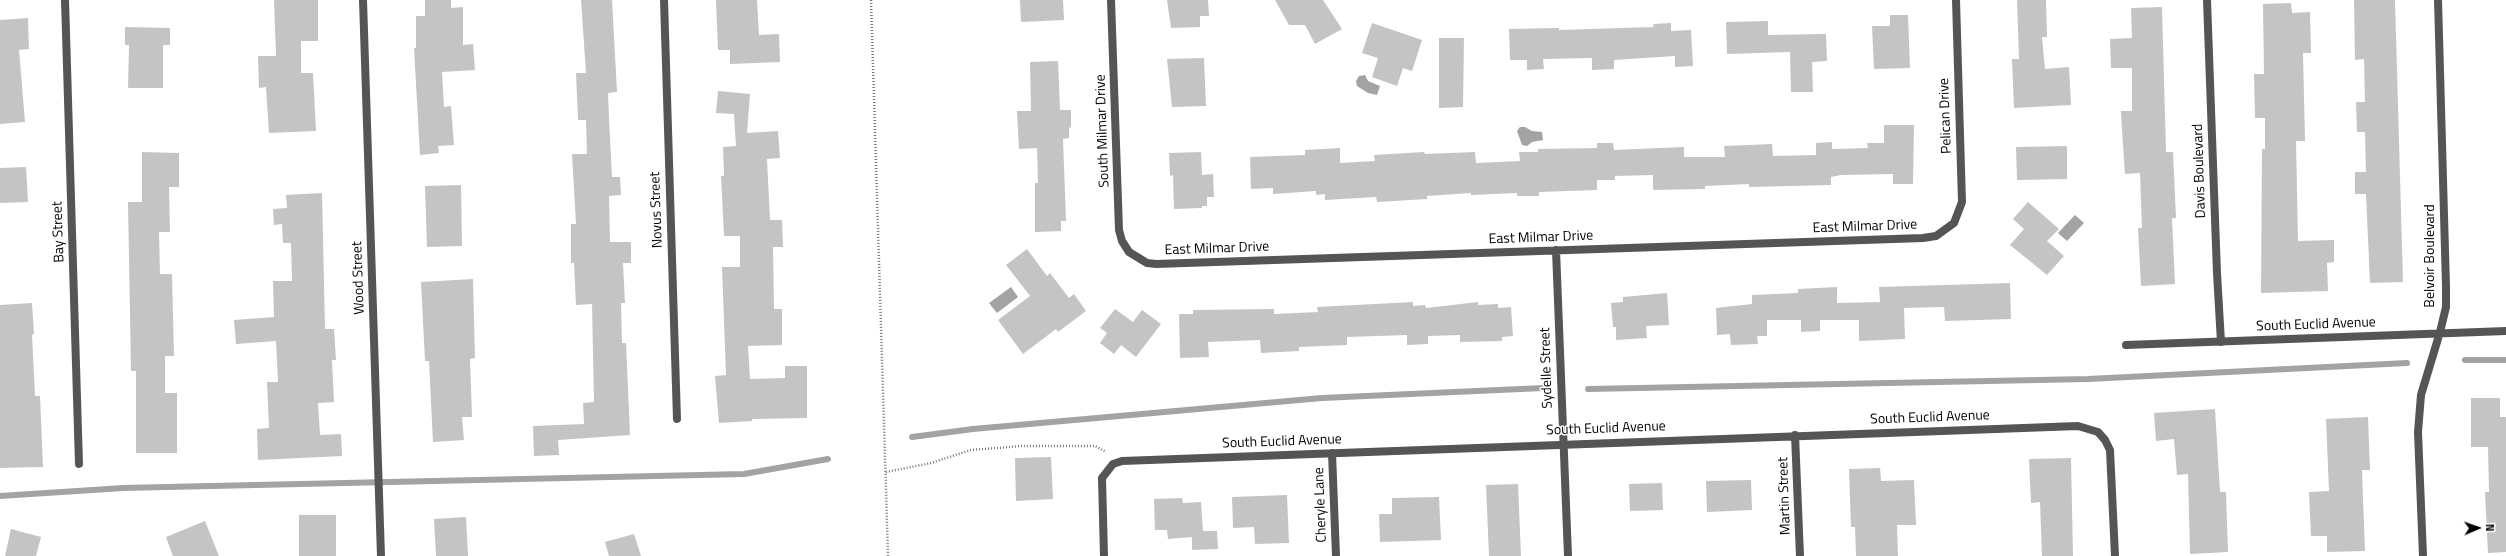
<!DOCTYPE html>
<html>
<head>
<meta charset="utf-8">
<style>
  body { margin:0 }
  #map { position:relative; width:2506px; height:556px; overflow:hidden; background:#fff; font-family:"Titillium Web",sans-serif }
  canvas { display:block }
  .north { position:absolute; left:2458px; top:508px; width:40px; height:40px; -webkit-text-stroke:3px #fff; paint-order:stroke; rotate:88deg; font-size:11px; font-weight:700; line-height:16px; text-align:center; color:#000 }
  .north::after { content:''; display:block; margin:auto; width:14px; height:18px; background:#000; clip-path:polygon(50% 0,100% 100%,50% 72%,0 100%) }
</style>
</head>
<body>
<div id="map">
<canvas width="2506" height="556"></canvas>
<div class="north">N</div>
</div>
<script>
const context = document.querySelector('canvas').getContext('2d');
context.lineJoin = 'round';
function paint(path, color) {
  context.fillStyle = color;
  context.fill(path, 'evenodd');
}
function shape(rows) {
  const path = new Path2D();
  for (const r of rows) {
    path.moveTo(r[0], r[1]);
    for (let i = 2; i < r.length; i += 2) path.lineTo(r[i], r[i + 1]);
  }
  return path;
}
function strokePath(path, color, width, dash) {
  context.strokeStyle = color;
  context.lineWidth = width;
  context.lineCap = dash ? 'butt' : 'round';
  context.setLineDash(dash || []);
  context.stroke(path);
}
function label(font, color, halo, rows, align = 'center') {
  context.font = font + ' "Titillium Web",sans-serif';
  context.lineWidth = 3;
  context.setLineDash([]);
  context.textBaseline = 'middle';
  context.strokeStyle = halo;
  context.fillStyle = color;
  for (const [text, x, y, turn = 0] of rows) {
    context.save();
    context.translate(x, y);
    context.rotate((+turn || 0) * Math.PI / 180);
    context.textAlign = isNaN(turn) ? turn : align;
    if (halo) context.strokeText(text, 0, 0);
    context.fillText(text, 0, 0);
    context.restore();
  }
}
paint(shape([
  [1365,75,1368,81,1380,86,1377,95,1368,93,1357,86,1356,81,1359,76],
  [1525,127,1532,131,1542,132,1543,140,1532,142,1527,146,1522,145,1517,131,1520,127],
  [2075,215,2084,223,2067,241,2058,233],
  [1011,287,1018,297,997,313,989,303]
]), '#a3a3a3');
strokePath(shape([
  [2465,360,2506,360],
  [1588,389,2088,379,2407,363],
  [912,437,973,429,1322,398,1543,388],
  [0,496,123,488,744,474,828,459]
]), '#a3a3a3', 6);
paint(shape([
  [274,0,318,0,318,41,301,41,301,73,313,73,316,131,269,133,266,87,259,88,258,56,276,56],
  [425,0,451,0,451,8,463,7,463,45,473,44,475,70,442,72,444,107,451,106,454,145,438,146,439,153,420,155,414,48,416,48,416,16,425,16],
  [581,0,612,0,617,92,608,93,609,118,612,177,620,177,621,195,609,196,610,242,631,242,631,263,623,263,625,303,621,303,622,343,626,343,630,435,558,440,559,455,534,456,533,426,584,424,583,403,594,402,592,304,576,305,574,263,571,263,571,224,576,224,572,154,587,154,586,120,578,120,576,73,586,73],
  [716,0,757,0,759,35,779,34,780,62,730,64,730,50,718,50],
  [1020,0,1063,0,1064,20,1021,22],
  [1167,0,1208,0,1209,16,1200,16,1200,27,1171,28],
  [1275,0,1323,0,1342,29,1315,44,1305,25,1289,25],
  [2017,0,2046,0,2047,37,2042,37,2045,69,2069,67,2071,105,2014,108,2012,59,2019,59],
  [2354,0,2395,0,2403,282,2370,283,2366,194,2355,194,2355,172,2366,172,2365,132,2357,132,2356,102,2365,102,2364,59,2355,60],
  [2291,3,2292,13,2310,12,2311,53,2303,53,2305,141,2296,141,2298,241,2334,240,2334,262,2327,263,2328,291,2261,293,2262,149,2265,149,2265,118,2255,118,2254,74,2264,74,2263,4],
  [2162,7,2166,152,2173,152,2176,218,2172,218,2175,284,2141,286,2138,228,2142,228,2140,173,2125,174,2122,129,2121,111,2132,111,2132,68,2111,68,2110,39,2132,38,2131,8],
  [1890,15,1908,15,1910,68,1874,69,1872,26,1890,26],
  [28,18,29,49,19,50,25,122,0,124,0,20],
  [1768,21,1768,35,1826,34,1827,61,1812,62,1813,92,1791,92,1790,52,1727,54,1726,22],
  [1372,23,1422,40,1412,71,1403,68,1397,86,1372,77,1378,58,1362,53],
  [1671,23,1671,31,1691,30,1693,66,1675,67,1675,56,1614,60,1614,69,1592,70,1592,58,1543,59,1544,69,1527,70,1527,60,1510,60,1509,29,1559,28,1559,30,1654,27,1653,24],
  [125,27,170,28,170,45,163,45,163,88,128,88,129,45,125,45],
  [1439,38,1464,38,1463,107,1439,108],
  [1204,58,1206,106,1172,107,1167,59],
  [1058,61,1060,110,1071,110,1071,128,1069,127,1069,138,1063,139,1066,221,1061,221,1061,231,1035,232,1035,183,1038,183,1037,148,1019,149,1017,111,1031,111,1030,62],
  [718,91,750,94,747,133,778,131,780,158,767,159,770,220,782,220,783,247,773,247,774,309,782,309,782,345,748,346,750,379,785,378,785,366,807,366,807,418,752,419,752,421,719,423,715,376,726,375,722,267,740,267,740,236,724,236,721,176,724,176,723,147,736,146,734,114,716,113],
  [1884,125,1914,125,1913,184,1893,184,1893,174,1841,175,1831,177,1831,185,1749,187,1749,184,1705,186,1705,189,1653,190,1653,175,1615,176,1615,180,1597,180,1597,190,1539,192,1539,196,1517,196,1517,193,1471,195,1471,193,1427,196,1427,199,1377,202,1376,197,1325,200,1325,194,1316,195,1316,191,1273,194,1273,188,1251,189,1250,157,1305,155,1305,150,1340,148,1340,163,1375,161,1374,155,1424,152,1425,154,1475,152,1476,163,1520,161,1519,152,1538,152,1538,149,1597,148,1597,143,1613,143,1614,150,1684,147,1684,157,1725,157,1724,146,1772,144,1773,156,1816,155,1816,143,1832,142,1832,149,1868,148,1867,143,1884,143],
  [2067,146,2067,179,2017,180,2016,147],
  [142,152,179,153,179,187,169,187,170,232,159,232,160,274,172,274,174,356,165,356,165,393,177,393,177,453,136,453,136,371,131,371,128,202,142,202],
  [1201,152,1202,175,1213,174,1214,197,1207,197,1207,206,1202,206,1202,208,1174,209,1173,175,1170,176,1169,153],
  [26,167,28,202,0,203,0,168],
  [461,185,462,246,427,247,425,186],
  [322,193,325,329,334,329,336,360,332,360,334,402,318,403,320,435,341,434,342,456,258,460,257,429,269,428,267,382,278,382,276,341,236,344,234,320,274,317,273,281,292,281,291,243,283,243,282,224,274,225,273,209,287,208,286,195],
  [2028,202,2059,229,2047,241,2064,256,2047,275,2010,245,2024,229,2013,219],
  [1027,249,1047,276,1050,273,1069,298,1074,294,1086,311,1058,332,1056,329,1023,354,998,320,1030,296,1006,265],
  [473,279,475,358,470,359,472,417,462,417,464,440,433,442,429,361,425,361,421,282],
  [2010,283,2011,319,1945,321,1944,307,1904,308,1905,339,1859,341,1859,320,1820,320,1820,331,1801,332,1801,320,1767,320,1767,336,1757,336,1758,344,1731,345,1730,334,1717,335,1716,308,1752,304,1752,295,1798,293,1798,289,1837,287,1837,303,1880,302,1879,287],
  [1667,293,1669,325,1646,326,1647,338,1616,340,1616,327,1613,327,1611,303,1623,302,1623,297],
  [1413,302,1413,306,1425,305,1426,308,1478,302,1478,305,1498,304,1498,308,1511,307,1513,336,1502,337,1502,341,1460,342,1460,335,1428,336,1428,344,1407,345,1407,335,1347,337,1347,345,1299,347,1299,351,1261,353,1260,340,1208,342,1209,357,1180,358,1179,314,1193,314,1193,310,1274,309,1274,314,1318,312,1317,307],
  [32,303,34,334,32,335,35,396,40,396,43,467,0,468,0,305],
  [1115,309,1133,322,1142,310,1161,324,1136,357,1121,345,1114,354,1100,343,1107,333,1100,328],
  [2471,398,2500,398,2500,417,2506,417,2506,552,2488,553,2485,492,2489,492,2488,447,2471,447],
  [2215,409,2220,492,2226,492,2228,552,2190,554,2188,474,2177,475,2174,439,2156,441,2154,413],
  [2368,417,2370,470,2362,470,2365,551,2327,552,2327,536,2311,536,2309,492,2329,491,2326,419],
  [1051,457,1053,499,1016,501,1015,458],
  [2071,458,2073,556,2042,556,2040,502,2031,503,2029,459],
  [1880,468,1881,481,1914,480,1916,525,1897,525,1898,556,1856,556,1855,527,1851,527,1849,469],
  [1751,480,1752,510,1707,512,1706,481],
  [1662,483,1663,510,1630,511,1629,484],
  [1518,484,1521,556,1489,556,1486,485],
  [1287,495,1289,543,1255,544,1254,527,1233,528,1232,497],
  [1439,497,1441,540,1380,542,1379,514,1392,514,1392,498],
  [1182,498,1183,503,1201,502,1203,531,1217,531,1218,549,1192,550,1192,537,1168,539,1167,530,1155,530,1154,499],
  [299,515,336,515,336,556,299,556],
  [466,517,468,556,436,556,434,519],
  [205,521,219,556,173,556,166,537],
  [11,529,41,537,36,556,5,556],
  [634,534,641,556,609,556,605,542]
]), '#c4c4c4');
strokePath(shape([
  [871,0,888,556],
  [886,472,931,463,971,450,1022,446,1095,446,1106,452]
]), '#777', 2.5, [1, 2]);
strokePath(shape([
  [65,0,79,464],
  [363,0,381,556],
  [664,0,677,419],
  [1111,0,1119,230,1122,241,1129,252,1147,263,1156,264,1923,238,1936,236,1954,223,1962,202,1956,0],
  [2207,0,2217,273,2221,342],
  [1556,250,1568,556],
  [2126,345,2506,331],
  [1795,435,1800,556],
  [1332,453,1336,556],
  [1104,556,1102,478,1113,464,1122,461,2078,426,2098,432,2105,440,2110,450,2115,556],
  [2423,556,2418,432,2421,395,2440,332,2446,307,2446,286,2438,0]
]), '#555', 8);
label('14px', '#000', '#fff', [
  ["Pelican Drive",1946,116,-92],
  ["South Milmar Drive",1103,131,-92],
  ["Davis Boulevard",2200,171,-92],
  ["Novus Street",657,210,-92],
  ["East Milmar Drive",1865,227,-2],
  ["Bay Street",59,232,-92],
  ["East Milmar Drive",1541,238,-2],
  ["East Milmar Drive",1217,249,-2],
  ["Belvoir Boulevard",2431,256,-90],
  ["Wood Street",359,278,-92],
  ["South Euclid Avenue",2316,325,-2],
  ["Sydelle Street",1547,368,-92],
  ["South Euclid Avenue",1930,418,-2],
  ["South Euclid Avenue",1606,429,-2],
  ["South Euclid Avenue",1282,442,-2],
  ["Martin Street",1785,496,-92],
  ["Cheryle Lane",1321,505,-92]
]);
</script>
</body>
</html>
